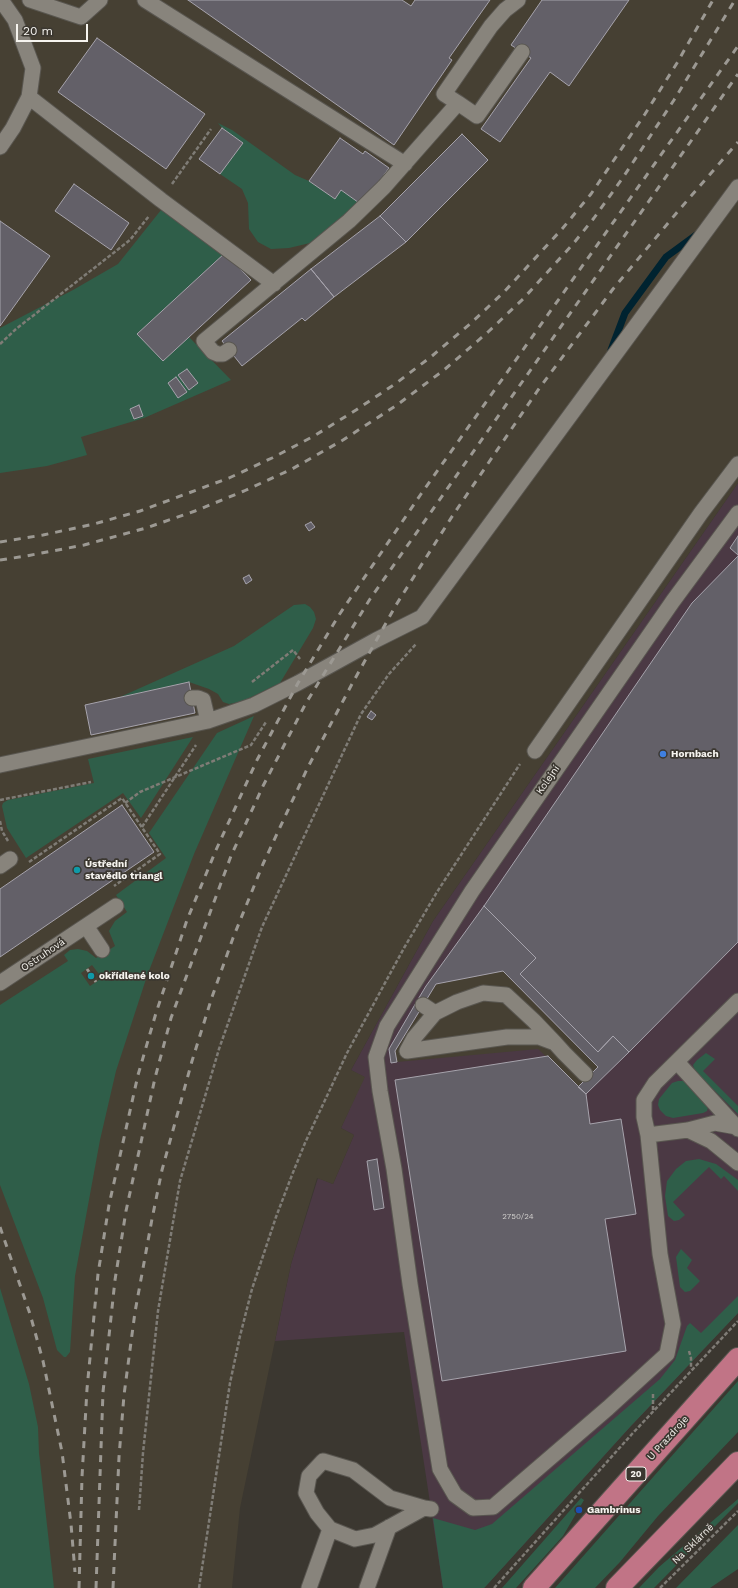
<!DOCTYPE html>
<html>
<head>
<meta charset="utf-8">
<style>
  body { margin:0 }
  #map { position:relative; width:738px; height:1588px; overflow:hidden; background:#3b3730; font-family:"Work Sans",sans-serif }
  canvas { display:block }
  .scale { position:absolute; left:16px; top:24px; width:72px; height:18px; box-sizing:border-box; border:2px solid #f6f4ef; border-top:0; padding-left:5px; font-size:12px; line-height:14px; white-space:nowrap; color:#f6f4ef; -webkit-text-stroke:3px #3b3730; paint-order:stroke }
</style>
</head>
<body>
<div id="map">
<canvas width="738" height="1588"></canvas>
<div class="scale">20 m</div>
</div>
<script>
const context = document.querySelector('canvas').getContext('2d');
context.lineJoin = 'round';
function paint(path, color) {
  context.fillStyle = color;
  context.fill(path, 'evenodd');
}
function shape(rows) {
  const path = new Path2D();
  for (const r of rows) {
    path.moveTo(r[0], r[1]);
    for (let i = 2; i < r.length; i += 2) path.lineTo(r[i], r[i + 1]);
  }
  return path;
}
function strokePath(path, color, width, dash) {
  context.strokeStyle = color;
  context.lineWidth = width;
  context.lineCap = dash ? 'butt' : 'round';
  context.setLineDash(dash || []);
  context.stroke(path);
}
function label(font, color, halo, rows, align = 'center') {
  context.font = font + ' "Work Sans",sans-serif';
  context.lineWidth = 3.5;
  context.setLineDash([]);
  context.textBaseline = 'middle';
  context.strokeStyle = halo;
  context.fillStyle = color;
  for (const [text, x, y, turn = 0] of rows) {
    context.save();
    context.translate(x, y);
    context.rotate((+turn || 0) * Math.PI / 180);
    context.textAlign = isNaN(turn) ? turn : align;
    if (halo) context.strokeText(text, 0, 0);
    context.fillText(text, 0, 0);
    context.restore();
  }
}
paint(shape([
  [738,483,738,1313,630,1427,484,1588,443,1588,404,1332,275,1341,291,1264,318,1178,333,1184,354,1135,341,1128,364,1077,351,1070,433,921]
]), '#4b3944');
paint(shape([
  [0,0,738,0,738,483,433,921,351,1070,365,1077,341,1128,354,1135,333,1184,317,1178,291,1264,240,1508,232,1588,54,1588,0,1451],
  [503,971,598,1067,578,1087,538,1049,397,1062,395,1051,436,984]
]), '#464033');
paint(shape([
  [218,123,232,130,295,175,309,181,335,199,341,190,362,205,334,228,310,243,289,248,271,249,258,242,249,229,248,203,242,189,220,174,243,143,222,128],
  [161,210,225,253,137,334,163,361,189,337,231,380,144,418,81,437,87,455,47,466,0,473,0,328,73,290,118,264],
  [305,604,310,607,314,612,316,619,313,628,280,683,243,701,229,704,223,702,218,694,209,689,189,682,120,697,234,646,294,605],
  [254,716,194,854,147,976,116,1071,100,1140,75,1276,70,1352,66,1357,64,1357,57,1350,43,1298,0,1185,0,1005,68,961,64,955,70,950,78,949,87,951,96,958,115,946,109,931,115,921,127,912,116,895,166,858,149,833,217,733],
  [92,965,102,978,90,986,81,973],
  [193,737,141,818,123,793,26,858,7,828,2,806,3,803,8,800,94,783,88,759],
  [706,1053,715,1059,703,1071,738,1106,738,1114,695,1071,693,1065,697,1060],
  [678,1081,685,1081,708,1107,707,1111,703,1113,673,1118,666,1116,660,1110,658,1105,659,1099,672,1083],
  [699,1159,716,1164,738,1180,738,1191,724,1176,721,1179,709,1167,673,1202,685,1215,679,1220,674,1221,668,1216,665,1196,667,1181,676,1169,686,1161],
  [681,1249,692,1260,687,1268,700,1281,690,1291,685,1292,680,1287,676,1257],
  [0,1288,29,1384,38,1427,39,1453,54,1588,0,1588],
  [738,1296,738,1313,630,1427,487,1585,484,1588,443,1588,433,1518,475,1530,492,1524,660,1379,675,1360,687,1326,690,1323,701,1333],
  [738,1381,738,1432,658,1516,620,1562,595,1588,555,1588],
  [581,1498,584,1500,563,1536,516,1588,502,1588],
  [738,1499,738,1503,734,1507,654,1588,639,1588,659,1567],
  [738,1525,738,1569,710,1588,676,1588]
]), '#2f5e49');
strokePath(shape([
  [611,350,625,313,666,257,696,235]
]), '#002330', 7);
const building = shape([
  [188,0,402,0,411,6,415,0,490,0,449,58,452,60,394,145,188,0],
  [542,0,629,0,569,86,550,72,500,142,481,129,531,58,511,45,542,0],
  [97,38,205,114,166,169,58,92,97,38],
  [222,128,243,143,220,174,199,159,222,128],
  [462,134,488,160,406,242,380,216,462,134],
  [340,138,363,154,365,151,389,168,362,205,341,190,335,199,309,181,340,138],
  [74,184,129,223,111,250,55,211,74,184],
  [380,216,406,242,334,297,311,269,380,216],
  [0,221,50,256,0,326,0,221],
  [225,253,251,280,163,361,137,334,225,253],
  [311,269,334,297,305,321,302,318,242,366,222,341,311,269],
  [187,369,198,383,189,390,178,375,187,369],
  [176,377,187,392,178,398,168,383,176,377],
  [139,405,143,416,134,419,130,409,139,405],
  [311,522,315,527,309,531,305,525,311,522],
  [738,536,738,555,730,548,738,536],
  [738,556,738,942,629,1052,613,1036,598,1052,520,974,536,958,484,906,692,603,738,556],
  [249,575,252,580,246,584,243,578,249,575],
  [189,682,195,713,91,735,85,705,189,682],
  [371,711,376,715,372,720,367,717,371,711],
  [122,805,154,852,0,957,0,889,122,805],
  [484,906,536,958,520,974,598,1052,613,1036,629,1052,586,1094,578,1087,598,1067,503,971,436,984,395,1051,397,1062,391,1063,389,1049,417,1001,426,986,484,906],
  [548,1056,586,1094,590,1124,621,1119,636,1214,605,1219,626,1351,442,1381,395,1080,548,1056],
  [377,1159,384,1208,374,1210,367,1161,377,1159]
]);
paint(building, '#636068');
strokePath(building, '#a6a3ac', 1);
const service = shape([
  [30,0,81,17,100,0],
  [145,0,405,164],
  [29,97,161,200,274,284],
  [458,103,444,94,491,26,505,10,518,0],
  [0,147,13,128,29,97,33,68,15,20,1,0],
  [229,350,223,354,218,354,213,352,204,341,349,221,384,187,458,103,477,116,522,52],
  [192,698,198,698,203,700,208,721],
  [535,751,701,513,738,464],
  [0,765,208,721,254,705,298,683,376,640,422,617,738,187],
  [0,866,10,859],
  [86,926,102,950],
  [0,983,116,906],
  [423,1005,435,1013],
  [555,1043,539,1037,507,1037,407,1051,414,1038,435,1013,457,1002,483,993,506,995,534,1021,555,1043,564,1053,585,1074],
  [677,1062,738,1129],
  [737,1127,715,1123,688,1130,648,1135,644,1117,644,1100,655,1083,738,1001],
  [688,1130,711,1141,738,1163],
  [648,1135,660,1254,673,1324,667,1354,608,1408,493,1507,473,1508,455,1495,440,1469,410,1284,394,1169,380,1091,376,1057,387,1026,472,891,673,601,738,513],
  [424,1508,375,1535,355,1539,330,1529,317,1513,306,1493,309,1476,323,1461,353,1470,390,1498,424,1508,431,1509],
  [309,1588,330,1529],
  [367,1588,389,1527]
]);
const primary = shape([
  [534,1588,738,1359],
  [617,1588,738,1463]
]);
strokePath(service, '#595650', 17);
strokePath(primary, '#595650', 24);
strokePath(shape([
  [172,184,211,129],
  [0,344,16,329,130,240,149,216],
  [252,682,293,650,300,659],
  [0,800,91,782],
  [125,803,140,792,251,745,266,722],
  [0,821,2,831,8,841],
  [142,827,196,745],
  [29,862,122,798,160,854,114,886],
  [689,1351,691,1358,691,1369],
  [653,1394,653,1411],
  [139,1510,143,1453,158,1311,180,1181,219,1049,262,927,361,714,389,674,416,644],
  [199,1588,230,1383,240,1336,252,1289,276,1217,292,1175,305,1143,347,1053,404,948,437,892,520,764],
  [494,1588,632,1434,738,1321],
  [660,1588,738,1511]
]), '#7f7c76', 2.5, [4, 2]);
strokePath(service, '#88847c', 15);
strokePath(primary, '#c17486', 22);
strokePath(shape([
  [0,542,43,535,94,524,140,511,229,478,272,458,314,436,356,410,395,384,432,356,470,324,504,292,562,229,591,194,645,114,677,63,713,0],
  [0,560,26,556,84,545,146,528,195,511,244,491,292,469,343,440,397,405,444,370,488,332,523,299,573,244,594,218,622,179,674,100,735,0],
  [87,969,96,982],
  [0,1227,30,1314,43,1361,62,1452,71,1524,75,1572],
  [79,1588,82,1477,87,1389,98,1274,109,1205,138,1075,156,1013,187,920,216,850,257,760,298,683,339,615,421,494,738,46],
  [96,1588,103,1392,115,1280,126,1211,155,1078,171,1018,231,856,263,786,306,703,370,599,738,74],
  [113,1588,119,1457,124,1395,135,1312,152,1219,162,1170,192,1061,212,997,233,938,263,864,308,767,352,684,396,605,453,515,538,390,613,289,679,210,738,142]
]), '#9c9993', 3, [7, 7]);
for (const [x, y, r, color] of [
  [663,754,4,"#3f7fe0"],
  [77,870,4,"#0f9aa8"],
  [91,976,4,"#0f9aa8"],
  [579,1510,4,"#1a4fb4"]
]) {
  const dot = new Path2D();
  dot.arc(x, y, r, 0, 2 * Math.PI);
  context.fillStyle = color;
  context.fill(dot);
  strokePath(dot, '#3b3730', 1.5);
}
label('8px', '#d1cfcd', null, [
  ["2750/24",518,1217]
]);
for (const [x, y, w] of [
  [636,1474,20]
]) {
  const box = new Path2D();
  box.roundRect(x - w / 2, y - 7, w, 14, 3);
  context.fillStyle = '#3b3730';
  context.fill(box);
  strokePath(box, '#f6f4ef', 1);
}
label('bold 9px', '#f6f4ef', null, [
  ["20",636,1474]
]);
label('bold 10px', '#f6f4ef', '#3b3730', [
  ["Hornbach",671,754],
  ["Ústřední",85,864],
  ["stavědlo triangl",85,876],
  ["okřídlené kolo",99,976],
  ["Gambrinus",587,1510]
], 'left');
label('10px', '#f6f4ef', '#3b3730', [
  ["Kolejní",548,780,-55],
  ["Ostruhová",43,955,-34],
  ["U Prazdroje",668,1438,-48],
  ["Na Sklárně",693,1544,-44]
]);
</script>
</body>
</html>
